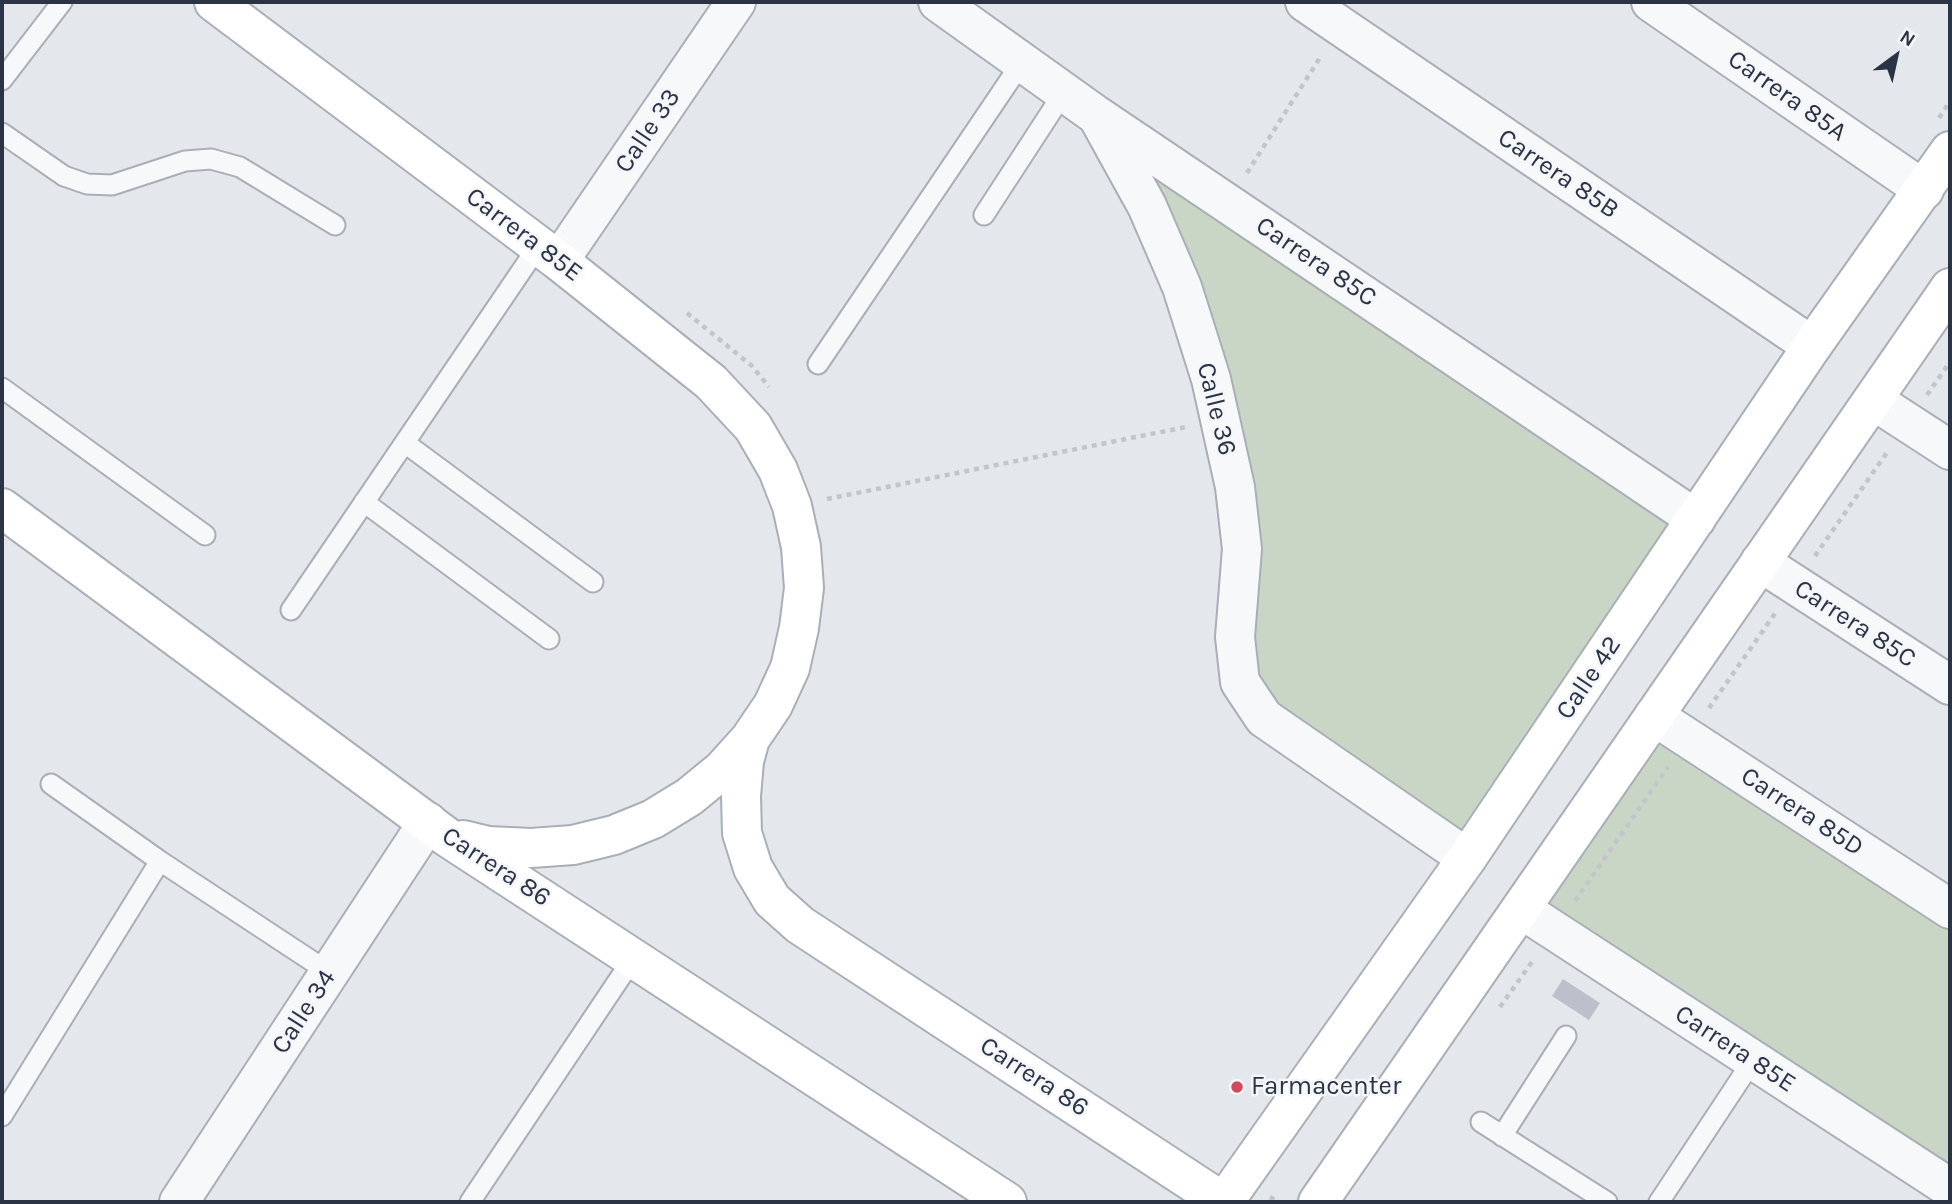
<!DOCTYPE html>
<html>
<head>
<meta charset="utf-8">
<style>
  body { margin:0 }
  #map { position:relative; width:1952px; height:1204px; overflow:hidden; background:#e4e7ec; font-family:Karla,sans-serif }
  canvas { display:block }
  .frame { position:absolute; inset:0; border:4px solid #2b3445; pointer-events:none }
  .north { position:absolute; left:1861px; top:21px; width:70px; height:70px; -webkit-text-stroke:5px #f4f6f9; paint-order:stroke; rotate:33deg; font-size:19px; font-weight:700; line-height:28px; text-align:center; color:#2b3445 }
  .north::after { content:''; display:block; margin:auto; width:24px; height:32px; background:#2b3445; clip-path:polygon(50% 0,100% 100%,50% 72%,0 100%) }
</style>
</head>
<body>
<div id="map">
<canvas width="1952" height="1204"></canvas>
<div class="frame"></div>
<div class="north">N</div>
</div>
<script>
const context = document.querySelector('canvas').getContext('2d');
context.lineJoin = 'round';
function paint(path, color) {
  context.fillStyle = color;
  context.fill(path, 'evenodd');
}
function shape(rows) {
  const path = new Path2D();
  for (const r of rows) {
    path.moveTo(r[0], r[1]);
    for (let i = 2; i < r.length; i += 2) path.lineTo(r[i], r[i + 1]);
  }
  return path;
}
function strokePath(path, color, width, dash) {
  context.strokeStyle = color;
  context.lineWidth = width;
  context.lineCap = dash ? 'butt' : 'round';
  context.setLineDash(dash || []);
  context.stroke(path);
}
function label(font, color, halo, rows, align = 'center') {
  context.font = font + ' Karla,sans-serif';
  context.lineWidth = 5;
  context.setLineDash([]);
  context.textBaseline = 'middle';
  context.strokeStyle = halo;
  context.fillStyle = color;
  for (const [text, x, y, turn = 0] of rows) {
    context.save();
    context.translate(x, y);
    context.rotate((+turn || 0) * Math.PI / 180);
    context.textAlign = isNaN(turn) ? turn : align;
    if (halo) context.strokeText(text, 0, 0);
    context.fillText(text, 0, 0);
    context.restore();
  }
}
paint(shape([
  [1096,115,1696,519,1467,858,1264,718,1211,379],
  [1654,716,1950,909,1950,1188,1521,909]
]), '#c9d6c5');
paint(shape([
  [1563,979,1600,1003,1589,1020,1552,996]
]), '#bbc0ca');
const lane = shape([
  [2,80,62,2],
  [2,133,64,176,87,184,112,185,185,161,211,159,240,167,335,225],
  [984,215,1064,92],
  [818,364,1022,62],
  [2,388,205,535],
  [405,443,593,582],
  [364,502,549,639],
  [291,610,539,245],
  [51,784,160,861,330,973],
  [2,1116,160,861],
  [1481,1122,1607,1202],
  [1502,1136,1566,1036],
  [470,1202,634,957],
  [1659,1202,1753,1060]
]);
const street = shape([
  [938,2,1096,115,1696,519],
  [1305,2,1812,346],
  [1651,2,1924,190],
  [1099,119,1147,206,1182,287,1211,379,1235,487,1242,549,1235,637,1240,682,1264,718,1467,858],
  [559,261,736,2],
  [1873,400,1950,450],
  [1760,562,1950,685],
  [1654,716,1950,909],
  [1521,909,1950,1188],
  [179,1202,428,822]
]);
const secondary = shape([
  [214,2,559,261,711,382,753,427,778,470,792,506,801,547,804,588,799,628,790,668,773,705,750,739,744,761,741,796,742,833,753,868,772,900,800,925,1223,1202],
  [2,508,447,837,1007,1202],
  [463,840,488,846,531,848,573,845,614,835,653,819,689,797,722,770,750,739],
  [1224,1202,1467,858,1812,346,1950,151],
  [1318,1202,1950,288]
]);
strokePath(lane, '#a9aeb7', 23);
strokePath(street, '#a9aeb7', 42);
strokePath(secondary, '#a9aeb7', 42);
strokePath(shape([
  [1939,118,1950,101],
  [1247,173,1321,56],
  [687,313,752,366,769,387],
  [1927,395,1950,362],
  [827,499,1186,427],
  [1815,556,1888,451],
  [1709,708,1776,612],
  [1575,901,1668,767],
  [1500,1007,1534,959],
  [1270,1197,1278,1202]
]), '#c2c5cb', 4.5, [5, 5]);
strokePath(lane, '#f7f8fa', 19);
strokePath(street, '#f7f8fa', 38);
strokePath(secondary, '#fff', 38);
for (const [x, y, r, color] of [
  [1237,1087,7,"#d1495b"]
]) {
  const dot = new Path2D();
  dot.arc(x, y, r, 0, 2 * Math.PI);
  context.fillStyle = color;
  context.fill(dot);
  strokePath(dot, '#f4f6f9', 2.5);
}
label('26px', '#2b3445', '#f4f6f9', [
  ["Carrera 85A",1787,96,35],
  ["Calle 33",648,131,-56],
  ["Carrera 85B",1558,174,34],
  ["Carrera 85E",524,235,37],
  ["Carrera 85C",1316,262,34],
  ["Calle 36",1216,409,76],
  ["Carrera 85C",1855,624,33],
  ["Calle 42",1589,678,-56],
  ["Carrera 85D",1802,812,33],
  ["Carrera 86",496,867,33],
  ["Calle 34",304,1012,-57],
  ["Carrera 85E",1735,1049,33],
  ["Carrera 86",1034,1077,33]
]);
label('26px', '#2b3445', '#f4f6f9', [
  ["Farmacenter",1251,1087]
], 'left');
</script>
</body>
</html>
